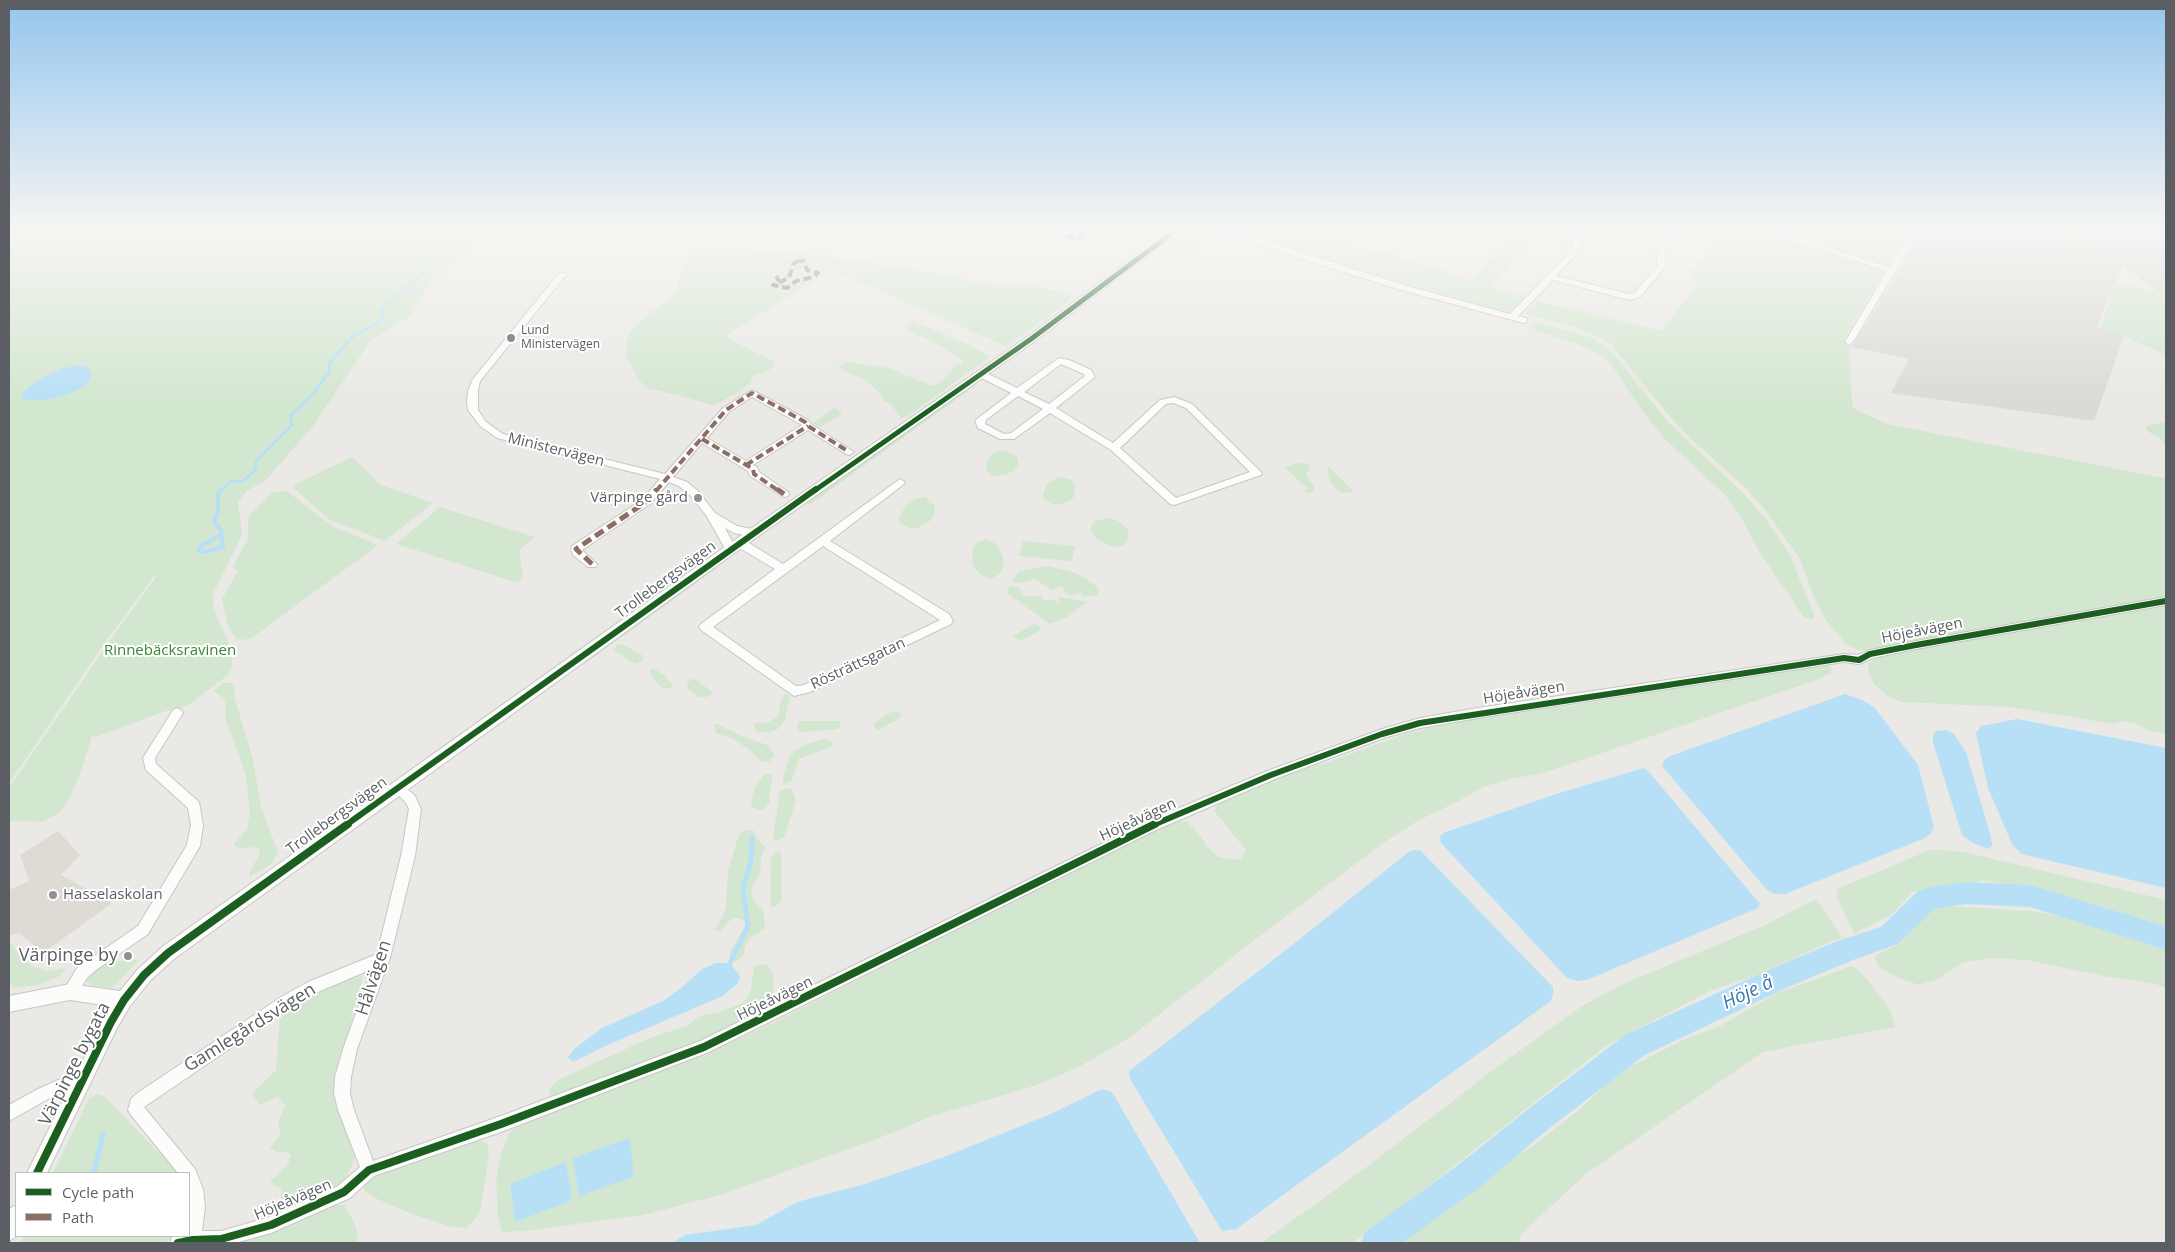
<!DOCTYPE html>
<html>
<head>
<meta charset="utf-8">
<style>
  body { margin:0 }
  #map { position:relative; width:2175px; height:1252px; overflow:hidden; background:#eae9e5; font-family:"Open Sans",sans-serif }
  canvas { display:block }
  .frame { position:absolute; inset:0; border:10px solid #5b5f63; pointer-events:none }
  .legend { position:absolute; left:15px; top:1172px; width:175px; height:65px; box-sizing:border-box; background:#fff; border:1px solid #bdbfc1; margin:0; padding:6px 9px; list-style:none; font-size:15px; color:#5b5f63 }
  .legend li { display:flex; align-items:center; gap:10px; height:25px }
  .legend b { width:25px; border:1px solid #bdbfc1 }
</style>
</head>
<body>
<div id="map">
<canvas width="2175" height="1252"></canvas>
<div class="frame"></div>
<ul class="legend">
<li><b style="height:6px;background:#1b5e20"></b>Cycle path</li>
<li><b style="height:6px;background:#8d6e63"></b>Path</li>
</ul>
</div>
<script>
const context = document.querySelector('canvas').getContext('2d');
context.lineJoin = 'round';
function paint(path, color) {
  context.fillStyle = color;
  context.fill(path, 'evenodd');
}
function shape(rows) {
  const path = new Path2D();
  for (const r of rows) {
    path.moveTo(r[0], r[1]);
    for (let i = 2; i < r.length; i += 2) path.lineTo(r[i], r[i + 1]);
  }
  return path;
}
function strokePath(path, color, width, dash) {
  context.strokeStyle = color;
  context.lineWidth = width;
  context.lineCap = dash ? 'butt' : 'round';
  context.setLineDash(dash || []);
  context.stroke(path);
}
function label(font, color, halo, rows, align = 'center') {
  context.font = font + ' "Open Sans",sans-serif';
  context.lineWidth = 4;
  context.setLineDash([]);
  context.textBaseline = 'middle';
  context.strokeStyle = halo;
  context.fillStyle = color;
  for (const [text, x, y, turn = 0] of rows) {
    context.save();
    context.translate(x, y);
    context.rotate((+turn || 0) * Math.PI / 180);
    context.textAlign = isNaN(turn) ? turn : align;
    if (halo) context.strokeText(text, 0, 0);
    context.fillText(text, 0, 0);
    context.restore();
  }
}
paint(shape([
  [1926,228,2166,228,2166,291,2158,292,2123,266,2107,302,2097,327,2124,336,2094,421,1891,393,1909,359,1852,347]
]), '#dcdad6');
paint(shape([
  [58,831,80,855,61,875,108,900,111,904,43,953,19,933,9,935,9,890,29,881,20,855]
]), '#dedbd4');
paint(shape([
  [9,228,260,228,291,357,261,228,497,228,490,234,473,243,453,264,431,281,410,316,371,340,313,426,266,480,247,491,238,502,242,535,212,596,215,612,231,649,232,666,228,675,187,706,163,712,96,737,92,736,80,774,68,801,59,813,42,822,9,821,9,788,111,639,156,577,154,576,108,638,9,783],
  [1233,228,1303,228,1324,238,1333,240,1337,238,1379,254,1382,251,1428,268,1432,266,1471,281,1507,241,1470,228,1541,228,1575,237,1576,250,1539,237,1490,286,1531,298,1512,317,1446,301,1450,297,1323,260,1258,239],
  [1728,228,1909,228,1844,339,1849,342,1851,391,1853,408,1887,424,2163,478,2166,476,2166,598,1874,650,1858,650,1845,643,1826,620,1816,602,1800,559,1766,511,1747,489,1692,440,1668,414,1610,343,1595,335,1571,326,1525,314,1538,301,1661,331,1699,283,1689,274],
  [2029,228,2070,228,2096,247],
  [1194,233,1214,236,1208,235,1189,253,1178,249,1164,250,1181,237],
  [698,246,818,255,948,275,982,283,1034,286,1074,295,1060,309,1058,308,1046,319,1005,346,832,270,726,335,734,340,733,341,757,353,753,356,761,354,774,363,773,367,764,373,757,374,750,379,752,379,752,381,737,393,714,405,649,388,639,380,626,356,627,340,631,330,643,319,670,299,675,292,684,265],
  [2116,282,2158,292,2166,291,2166,355,2124,336,2100,328],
  [912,321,972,346,990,357,908,416,901,418,891,404,884,401,882,395,866,380,846,372,839,368,839,365,848,362,888,368,933,386,945,378,957,364,962,365,964,361,939,345,906,330,905,326],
  [1533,321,1592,338,1609,349,1668,422,1745,495,1768,522,1789,553,1815,617,1813,620,1803,616,1758,550,1745,524,1726,496,1666,440,1644,413,1608,360,1599,354,1579,345,1534,330,1531,327],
  [979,383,814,502,810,505,806,502,971,387],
  [834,408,843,413,819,428,813,423],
  [2166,422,2166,447,2163,441,2146,430,2146,426],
  [998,450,1005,450,1012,454,1018,458,1018,465,1013,471,1005,475,992,476,986,470,986,464,990,456],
  [352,457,381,485,433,503,385,541,328,519,292,486],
  [1301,462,1309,465,1309,469,1306,475,1314,487,1314,490,1310,493,1304,492,1307,488,1285,468],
  [1329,467,1353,491,1351,493,1340,492,1330,483,1327,468],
  [1059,477,1070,479,1074,483,1075,495,1072,499,1062,504,1052,504,1043,499,1044,492,1047,484],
  [287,491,332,526,378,545,252,638,242,640,237,639,232,633,227,623,222,599,237,572,233,566,248,539,248,517,272,493],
  [925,497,934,505,935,513,931,520,918,528,910,529,899,521,899,516,907,505,917,498],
  [440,507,535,537,519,550,523,577,518,583,396,544],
  [1108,518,1118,521,1128,529,1128,540,1124,545,1117,547,1110,546,1097,539,1091,531,1091,527,1095,521],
  [985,539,993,542,1000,549,1004,561,1002,571,992,579,981,575,972,565,973,547,978,542],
  [1023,541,1075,546,1072,561,1019,556],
  [1048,566,1070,571,1082,576,1096,586,1099,591,1098,594,1096,596,1084,597,1081,594,1082,590,1077,595,1069,595,1064,592,1063,586,1052,590,1035,579,1019,583,1012,581,1019,571],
  [715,567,716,569,583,665,581,663],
  [673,582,676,584,398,779,400,776],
  [1009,586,1019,587,1024,596,1042,596,1044,601,1053,599,1060,605,1059,597,1088,602,1067,617,1050,624,1008,594],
  [2166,606,2166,734,2147,730,2135,723,2123,721,2114,724,2010,707,1901,702,1888,696,1875,685,1869,674,1868,664,1876,658,1918,648],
  [1035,623,1041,627,1040,631,1022,640,1016,639,1013,636],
  [622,644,642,655,643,661,635,664,614,650,617,645],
  [1824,665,1831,667,1832,673,1814,681,1540,774,1513,778,1483,787,1457,802,1419,820,1379,846,1270,928,1129,1038,1077,1068,1034,1086,933,1116,874,1140,720,1195,643,1215,524,1231,502,1232,498,1216,496,1181,502,1151,509,1133,516,1126,618,1088,755,1032,1154,830,1174,822,1186,821,1200,835,1208,848,1219,857,1240,860,1246,850,1214,811,1220,802,1236,793,1310,765,1323,764,1408,733,1463,720,1569,706,1637,695,1655,690],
  [650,669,655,669,665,676,672,684,671,688,663,688,658,684,652,678],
  [693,678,714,693,707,697,699,697,692,692,688,689,687,683],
  [223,683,233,683,235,699,253,760,261,807,278,852,271,864,250,877,249,872,259,856,260,849,250,847,237,849,234,844,247,829,250,813,246,775,226,720,225,699,214,691],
  [785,694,790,695,785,720,778,729,770,732,758,732,754,728,754,723,769,722,778,716,781,700],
  [897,711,902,714,899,719,878,730,875,728,873,725,876,722,889,713],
  [799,721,840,721,841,725,837,729,803,732,797,730],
  [716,723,742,736,767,745,775,755,769,762,760,761,750,750,733,739,716,733,714,725],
  [824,739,832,742,831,747,799,759,792,780,786,784,783,781,783,776,790,755,804,745],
  [764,774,773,774,769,793,770,802,762,811,752,807,751,800,754,790],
  [788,788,792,789,796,801,784,837,776,841,773,836,780,791],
  [748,830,753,830,757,839,765,847,761,859,760,873,751,889,754,901,763,910,765,922,764,929,749,939,745,946,744,954,739,960,734,962,729,957,730,951,737,941,746,924,743,920,738,918,732,918,720,931,714,931,723,916,726,907,728,871,738,837,740,833],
  [1930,850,1947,850,1968,853,2166,900,2166,926,2087,902,2040,890,1983,880,1966,886,1913,892,1891,915,1854,934,1837,897,1837,889],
  [777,852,781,853,782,896,781,902,774,907,771,906,770,896,771,869,771,858],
  [1816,899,1842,937,1752,977,1712,990,1607,1045,1444,1174,1352,1243,1261,1243,1364,1169,1497,1067,1582,1006,1627,982,1761,927],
  [1930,905,2032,911,2078,919,2166,950,2166,988,2156,984,2103,976,2027,960,1989,958,1962,963,1936,980,1919,985,1898,978,1878,966,1874,956,1900,943,1914,928,1923,911],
  [9,942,32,966,46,971,66,968,60,976,38,985,14,988,9,982],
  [140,959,112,988,92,986,86,981,87,977,100,965,108,962],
  [762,964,767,965,773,973,774,993,774,999,762,1010,686,1047,563,1094,549,1096,549,1091,554,1083,562,1078,652,1037,687,1026,699,1016,720,1012,744,1002,751,990,754,966],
  [1851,966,1859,970,1885,1002,1892,1015,1895,1027,1763,1052,1587,1173,1522,1233,1518,1243,1396,1243,1487,1172,1533,1146,1579,1110,1618,1073,1685,1039,1720,1026,1775,994],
  [362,976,361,990,353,1011,351,1030,334,1075,336,1099,356,1156,345,1180,312,1201,283,1216,281,1209,281,1189,270,1181,288,1164,291,1155,286,1151,277,1153,270,1148,281,1134,278,1122,285,1106,278,1096,260,1105,252,1094,276,1070,280,1015,338,983],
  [98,1094,105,1097,179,1173,53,1173,89,1098],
  [476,1138,487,1143,489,1154,480,1213,467,1228,448,1226,412,1214,375,1198,364,1190,362,1183,371,1177,422,1155],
  [333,1205,345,1205,356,1227,358,1243,235,1243,286,1228],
  [24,1236,177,1236,163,1243,20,1243]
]), '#d3e7d0');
paint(shape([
  [80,365,88,367,92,375,87,384,78,390,67,395,45,400,30,400,22,398,23,394,30,386,46,376,63,368],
  [1845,694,1862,700,1875,708,1918,765,1934,827,1931,834,1925,838,1785,894,1775,894,1767,890,1662,766,1664,760,1670,756],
  [2017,719,2166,748,2166,888,2021,854,2012,844,1988,788,1976,733,1981,726],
  [1945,730,1954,734,1966,752,1991,837,1992,846,1988,849,1971,842,1962,835,1933,743,1933,735,1936,731],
  [1644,768,1649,772,1760,904,1758,908,1589,979,1578,981,1567,978,1441,843,1440,837,1443,833,1556,794],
  [1415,850,1421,851,1553,987,1553,994,1551,1001,1236,1229,1222,1231,1130,1079,1129,1071,1291,946,1410,851],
  [716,963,730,963,740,976,738,983,723,996,605,1046,573,1062,568,1057,574,1049,602,1028,663,1001,680,989,702,969],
  [1102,1089,1112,1092,1200,1243,672,1243,685,1235,756,1225,797,1202,865,1184,944,1157,1053,1113],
  [630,1138,634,1177,579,1196,573,1158],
  [566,1162,572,1200,515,1222,510,1184]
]), '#b7e0f6');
strokePath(shape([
  [221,491,230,482,243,481,256,469,256,461,292,425,291,415,312,395,330,371,329,364,351,338,379,322,383,316,381,310,423,273,425,269,423,267,424,264,478,228]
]), '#b7e0f6', 3);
strokePath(shape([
  [222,489,218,493,218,511,214,523,221,529,223,548],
  [220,535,201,546,199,551,205,552,222,547]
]), '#b7e0f6', 4);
strokePath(shape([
  [730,963,748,926,743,889,751,861,752,838],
  [94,1173,103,1134]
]), '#b7e0f6', 5);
paint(shape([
  [1965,882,2030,885,2166,926,2166,950,2030,907,1965,904,1934,909,1898,944,1853,960,1786,988,1645,1055,1547,1130,1480,1187,1402,1243,1361,1243,1365,1232,1458,1165,1527,1110,1625,1035,1768,970,1840,940,1881,927,1918,891,1927,888,1965,882]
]), '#b7e0f6');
const minor = shape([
  [928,228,945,229,958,228,945,233,928,228],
  [1204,228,1225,228,1407,286,1510,314,1574,248,1571,237,1579,228,1587,228,1579,237,1582,248,1556,276,1630,294,1634,293,1658,266,1656,252,1675,228,1683,228,1664,252,1666,266,1640,297,1630,300,1553,280,1518,316,1527,318,1527,322,1524,323,1401,290,1204,228],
  [1752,228,1764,228,1890,267,1913,228,1921,228,1853,342,1849,345,1845,342,1887,271,1752,228],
  [559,273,565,273,566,275,480,381,478,391,478,410,486,422,503,434,665,474,723,408,752,390,808,420,811,424,854,452,849,455,846,454,808,430,753,465,757,467,759,472,788,492,789,494,788,496,784,497,750,476,748,471,702,443,673,477,687,482,698,491,715,513,737,526,757,530,758,533,757,536,753,537,734,533,725,528,736,549,735,552,727,552,706,515,690,495,679,486,669,482,650,504,582,550,597,564,596,567,588,567,573,555,571,549,572,546,642,500,660,479,497,438,480,426,468,410,467,403,468,391,473,379,559,273],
  [752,397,802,425,746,461,707,438,729,412,752,397],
  [1059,358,1069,360,1091,370,1095,377,1056,408,1113,443,1160,400,1174,397,1192,404,1262,473,1261,475,1174,505,1170,504,1111,450,1050,413,1014,439,1000,439,978,428,975,421,977,419,1011,393,978,376,978,372,984,372,1017,388,1059,358],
  [1061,364,1084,374,1085,376,1049,404,1024,392,1061,364],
  [1018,396,1043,409,1011,433,1004,434,985,424,986,420,1018,396],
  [1173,403,1186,408,1250,472,1176,498,1120,448,1166,404,1173,403],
  [900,479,905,482,904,484,830,541,949,614,953,621,951,624,810,692,794,696,701,630,699,627,701,624,775,569,736,546,735,543,736,540,744,540,783,564,900,479],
  [823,546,940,620,804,685,796,686,713,627,823,546],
  [2166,597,2166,605,1916,649,1873,658,1859,664,1844,662,1484,717,1420,728,1384,738,1275,779,1156,830,709,1052,501,1132,374,1176,350,1198,271,1233,235,1243,170,1243,172,1237,176,1236,189,1236,189,1173,178,1173,131,1115,128,1110,131,1099,136,1094,281,997,308,982,377,954,401,856,409,809,406,803,392,788,394,784,398,783,402,784,415,796,421,809,415,856,390,958,357,1049,351,1077,350,1093,354,1110,373,1161,501,1116,700,1041,1146,822,1267,771,1382,729,1420,718,1484,707,1844,654,1858,655,1870,650,1916,641,2166,597],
  [372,969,343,1049,335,1077,334,1093,338,1110,360,1167,338,1186,270,1217,221,1231,202,1231,205,1207,203,1189,195,1169,144,1107,291,1007,318,992,372,969],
  [177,708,181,710,183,713,155,758,156,764,199,802,203,825,200,846,148,934,96,970,87,978,75,997,70,999,65,997,63,992,77,968,138,926,187,845,191,825,188,808,146,770,143,758,173,710,177,708],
  [85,1068,90,1070,93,1075,90,1080,48,1099,9,1121,9,1105,38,1089,85,1068]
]);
const tertiary = shape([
  [1173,228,1184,228,1035,341,736,552,174,959,150,981,130,1006,117,1028,47,1173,27,1173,110,1006,70,1000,9,1012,9,996,70,984,120,991,138,969,162,947,726,546,1027,337,1173,228],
  [16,1205,17,1236,9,1241,9,1209,16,1205]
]);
strokePath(minor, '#c6c6c6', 2);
strokePath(tertiary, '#c6c6c6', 2);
paint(minor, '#fcfcfb');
paint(tertiary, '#fcfcfb');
strokePath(shape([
  [1066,236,1077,238,1087,231],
  [797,261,804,261,807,270,818,273,813,277,796,281,787,288,773,285,789,278,793,264,797,261],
  [776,276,779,281],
  [702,439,753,469,754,474,779,491],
  [746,465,808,426],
  [656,491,726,410,752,393,805,422,808,426,849,452]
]), '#8d6e63', 4, [8, 4]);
strokePath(shape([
  [777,489,784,494],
  [592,564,576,549,646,502,657,489]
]), '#8d6e63', 5, [10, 5]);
strokePath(shape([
  [814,491,1031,339,1179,228]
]), '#1b5e20', 5);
strokePath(shape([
  [346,825,816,489],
  [1153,825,1271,775,1382,734,1420,723,1844,658,1859,660,1870,654,1916,645,2166,601]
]), '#1b5e20', 6);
strokePath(shape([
  [37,1173,111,1022,124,1000,144,975,168,953,348,824],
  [178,1243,193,1240,221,1239,271,1225,344,1192,369,1170,501,1124,704,1047,1155,824]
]), '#1b5e20', 8);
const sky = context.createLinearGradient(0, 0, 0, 403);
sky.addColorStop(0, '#94c6ee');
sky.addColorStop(0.57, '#f6f5f3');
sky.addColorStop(1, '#f6f5f300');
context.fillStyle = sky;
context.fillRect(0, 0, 2175, 403);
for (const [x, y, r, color] of [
  [511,338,5,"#8d8f90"],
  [698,498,5,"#8d8f90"],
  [53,895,5,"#8d8f90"],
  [128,956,5,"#8d8f90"]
]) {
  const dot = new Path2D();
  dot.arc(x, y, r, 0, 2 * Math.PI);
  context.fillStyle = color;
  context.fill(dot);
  strokePath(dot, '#fff', 2);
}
label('12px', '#5b5f63', '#fff', [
  ["Lund",521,331],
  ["Ministervägen",521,345]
], 'left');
label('15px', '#5b5f63', '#fff', [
  ["Ministervägen",556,450,14],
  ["Trollebergsvägen",666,580,-36],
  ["Höjeåvägen",1922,631,-11],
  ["Rösträttsgatan",858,664,-25],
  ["Höjeåvägen",1524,693,-9],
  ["Trollebergsvägen",337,816,-36],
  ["Höjeåvägen",1138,820,-25],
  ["Höjeåvägen",775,999,-26],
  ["Höjeåvägen",293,1200,-23]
]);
label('15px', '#5b5f63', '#fff', [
  ["Värpinge gård",688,498],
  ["Hasselaskolan",63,895,"left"]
], 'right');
label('15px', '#388636', '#fff', [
  ["Rinnebäcksravinen",170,651]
]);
label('18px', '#5b5f63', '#fff', [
  ["Värpinge by",118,956]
], 'right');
label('18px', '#5b5f63', '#fff', [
  ["Hålvägen",374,978,-72],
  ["Gamlegårdsvägen",250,1028,-32],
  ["Värpinge bygata",75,1064,-63]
]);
label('italic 19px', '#3c77a7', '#fff', [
  ["Höje å",1748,993,-25]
]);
</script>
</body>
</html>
